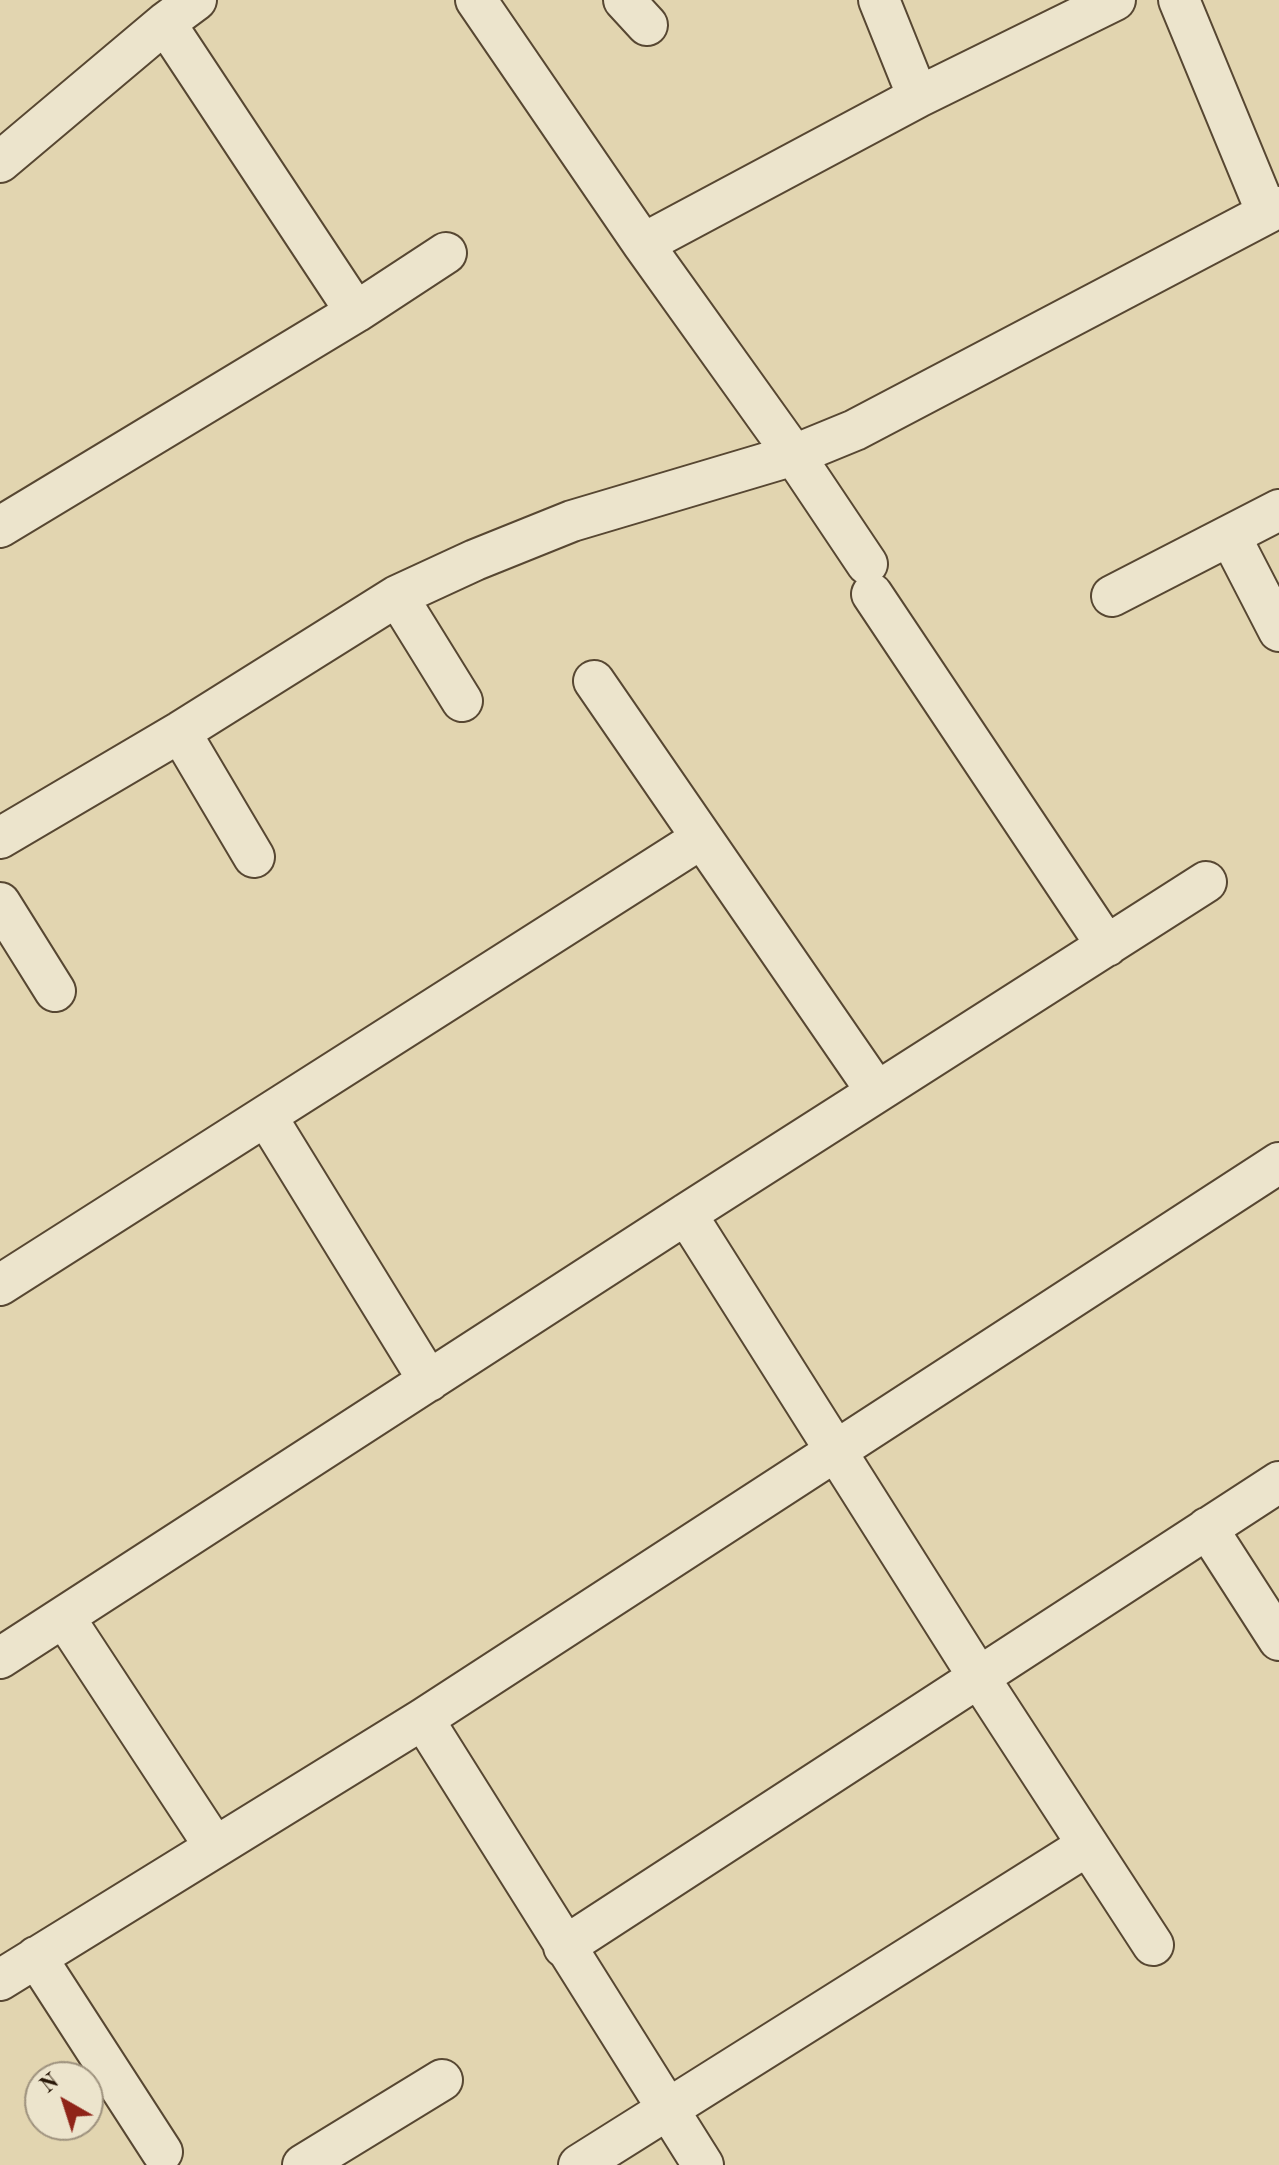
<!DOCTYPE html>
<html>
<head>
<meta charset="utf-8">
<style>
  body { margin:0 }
  #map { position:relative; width:1279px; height:2165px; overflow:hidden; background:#e2d5b0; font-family:"Old Standard TT",serif }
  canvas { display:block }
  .north { position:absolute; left:24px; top:2061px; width:80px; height:80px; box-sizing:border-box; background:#ece4cc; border:2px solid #9e927e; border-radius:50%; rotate:321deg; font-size:22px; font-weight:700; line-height:32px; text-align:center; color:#291808 }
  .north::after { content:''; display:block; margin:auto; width:28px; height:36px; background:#8f2418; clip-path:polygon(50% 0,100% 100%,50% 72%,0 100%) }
</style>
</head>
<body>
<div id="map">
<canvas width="1279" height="2165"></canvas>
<div class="north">N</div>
</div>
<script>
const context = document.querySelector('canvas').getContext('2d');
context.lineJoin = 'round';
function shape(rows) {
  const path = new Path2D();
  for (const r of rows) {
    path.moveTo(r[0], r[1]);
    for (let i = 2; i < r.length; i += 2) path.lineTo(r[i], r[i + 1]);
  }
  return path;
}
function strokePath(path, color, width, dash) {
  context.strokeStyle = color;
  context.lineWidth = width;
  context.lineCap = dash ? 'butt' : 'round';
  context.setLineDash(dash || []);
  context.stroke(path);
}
const minor = shape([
  [476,0,643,244,794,455,867,564],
  [624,0,647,25],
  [879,0,918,97],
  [1179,0,1267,213],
  [165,23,356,312],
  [0,162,165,23,196,0],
  [643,244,918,97,1115,0],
  [0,527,356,312,446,253],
  [1230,536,1279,631],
  [872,594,1107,946],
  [397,596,462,701],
  [1112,596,1279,510],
  [594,681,877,1092],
  [180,732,254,857],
  [0,838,180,732,397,596,475,560,572,521,794,455,855,430,1279,207],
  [0,903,55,991],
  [266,1116,429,1381],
  [686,1214,978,1676,1153,1945],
  [0,1285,702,838],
  [1207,1528,1279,1640],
  [64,1617,215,1847],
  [0,1658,686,1214,1206,882],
  [423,1719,703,2165],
  [564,1947,1279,1482],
  [36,1957,162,2152],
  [0,1980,423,1719,1279,1163],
  [303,2165,442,2080],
  [579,2165,1088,1845]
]);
strokePath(minor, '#574732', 44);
strokePath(minor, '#ece4cc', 40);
</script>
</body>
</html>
